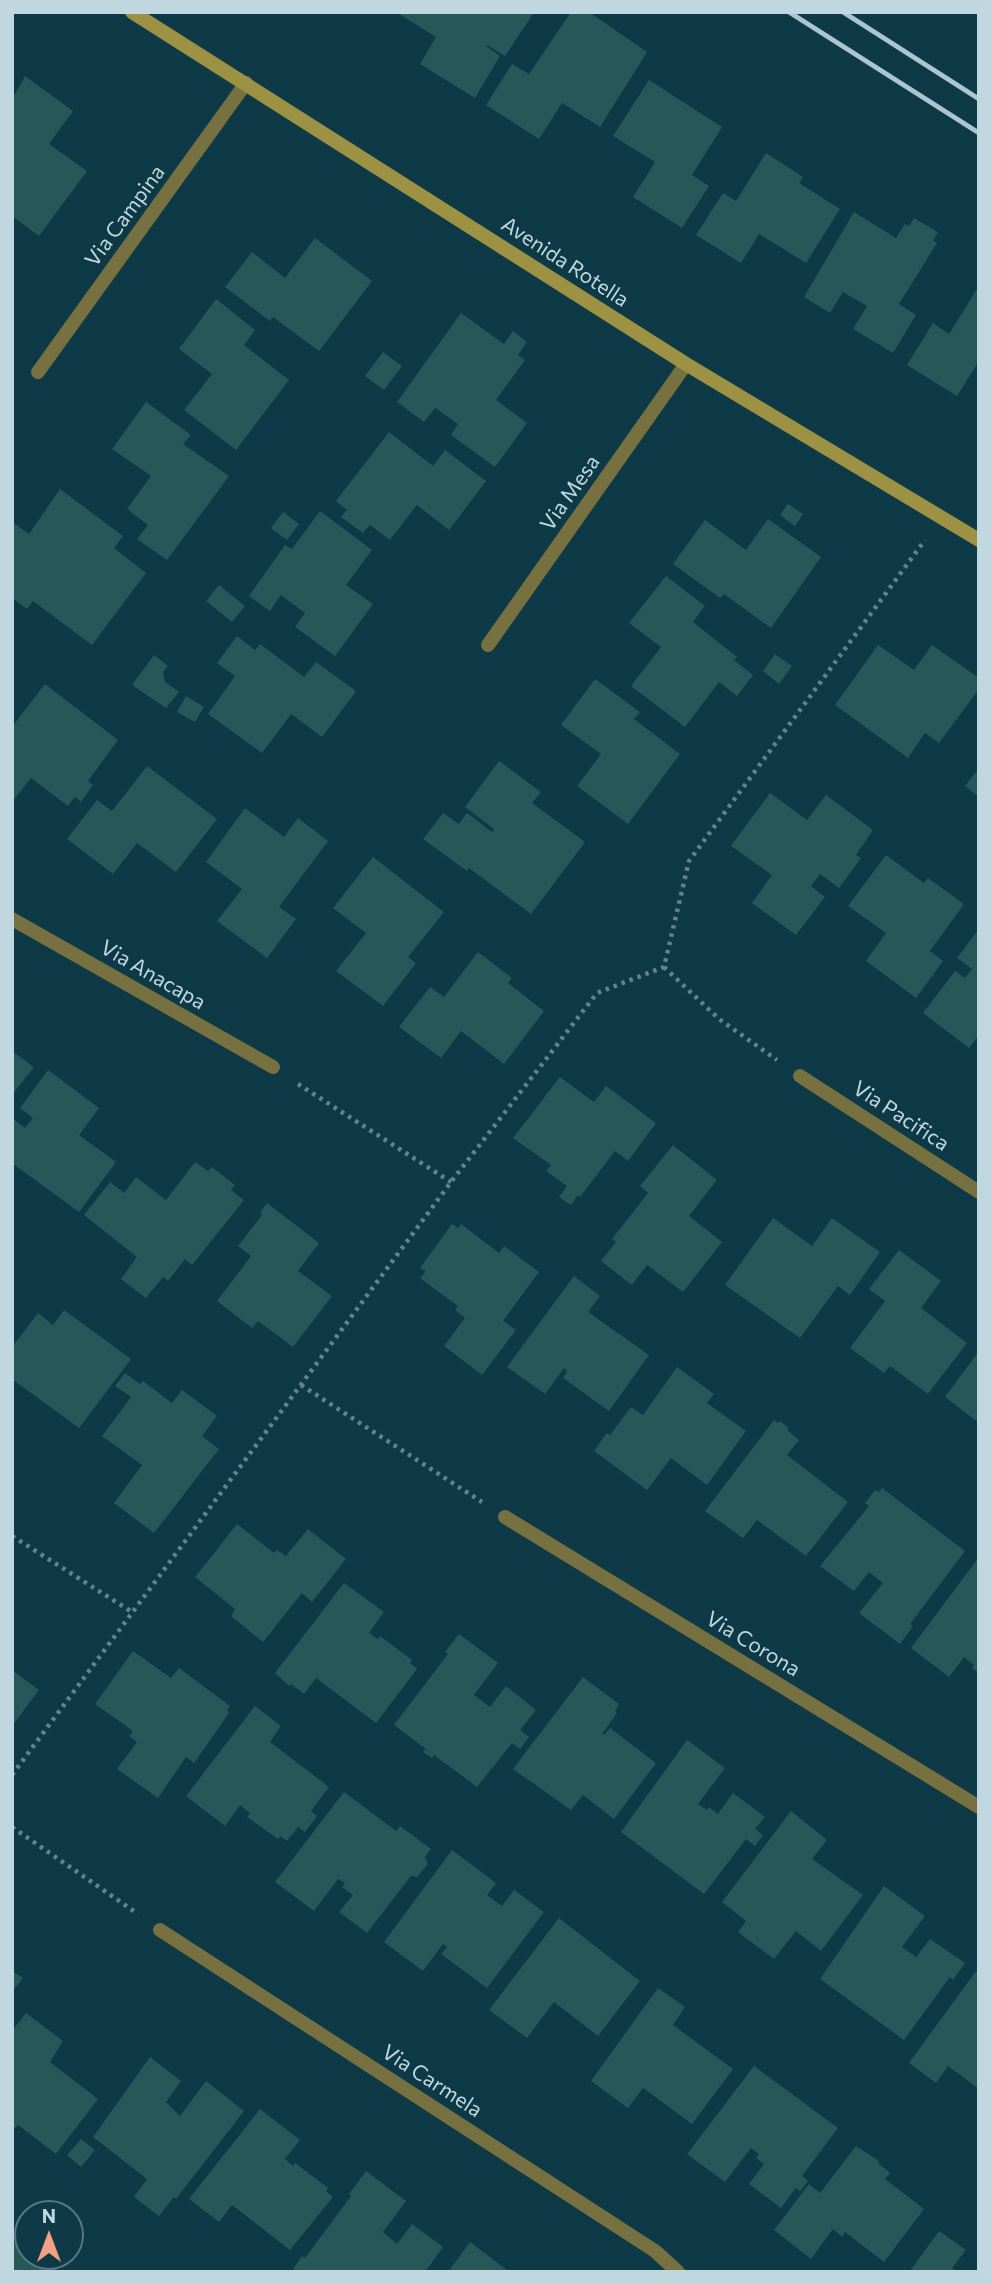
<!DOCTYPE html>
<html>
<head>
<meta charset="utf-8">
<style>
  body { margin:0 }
  #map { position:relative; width:991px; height:2284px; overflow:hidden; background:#0d3a46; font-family:Commissioner,sans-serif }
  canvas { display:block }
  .frame { position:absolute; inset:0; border:14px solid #c1d7df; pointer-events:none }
  .north { position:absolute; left:14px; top:2200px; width:70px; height:70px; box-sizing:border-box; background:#0d3a46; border:2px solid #557983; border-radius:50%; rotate:0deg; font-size:19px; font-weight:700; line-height:28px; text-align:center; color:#c1d7df }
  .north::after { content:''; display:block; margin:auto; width:24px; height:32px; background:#f2a081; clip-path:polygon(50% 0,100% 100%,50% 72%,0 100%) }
</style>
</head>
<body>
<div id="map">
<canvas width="991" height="2284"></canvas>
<div class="frame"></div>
<div class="north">N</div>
</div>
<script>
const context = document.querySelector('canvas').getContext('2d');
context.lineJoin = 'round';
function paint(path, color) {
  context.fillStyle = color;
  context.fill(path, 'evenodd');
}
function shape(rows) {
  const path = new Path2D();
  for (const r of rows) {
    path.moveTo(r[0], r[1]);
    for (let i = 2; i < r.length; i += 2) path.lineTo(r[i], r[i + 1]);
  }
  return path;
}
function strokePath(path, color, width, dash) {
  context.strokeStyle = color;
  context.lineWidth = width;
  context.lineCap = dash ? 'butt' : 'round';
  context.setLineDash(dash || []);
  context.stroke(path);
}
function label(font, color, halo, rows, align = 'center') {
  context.font = font + ' Commissioner,sans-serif';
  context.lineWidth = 5;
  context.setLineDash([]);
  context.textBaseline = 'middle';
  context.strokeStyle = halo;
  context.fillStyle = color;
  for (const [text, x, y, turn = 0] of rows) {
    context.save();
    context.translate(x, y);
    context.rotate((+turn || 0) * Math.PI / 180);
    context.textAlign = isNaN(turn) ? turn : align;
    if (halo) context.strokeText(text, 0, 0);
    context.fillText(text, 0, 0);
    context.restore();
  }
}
paint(shape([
  [396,12,531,12,533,14,505,56,487,45,486,46,500,56,475,98,420,64,436,37],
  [571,12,589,12,647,52,600,127,562,103,539,139,486,105,512,64,529,74],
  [25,76,73,111,49,144,87,171,39,236,12,216,12,92,15,94],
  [649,80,722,127,692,175,709,186,682,228,633,197,655,162,613,136],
  [766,153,803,177,799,183,840,209,806,263,759,234,741,263,696,235,723,193,736,201],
  [854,212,896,238,905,224,909,226,914,218,938,232,933,241,937,243,899,304,916,315,893,353,853,329,867,306,843,292,830,313,804,297],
  [315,238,372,281,319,351,273,317,270,321,225,287,252,252,285,278],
  [979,286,979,361,957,396,907,365,933,323,949,334],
  [216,299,255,330,244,345,289,380,236,450,184,410,212,374,179,349],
  [461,313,504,344,513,331,527,342,518,355,525,360,496,400,527,423,495,467,451,435,458,424,435,408,424,422,397,402],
  [383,352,402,366,384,390,365,376],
  [146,402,191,435,183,444,229,476,167,560,137,539,148,525,127,509,151,476,112,449],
  [389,432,433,466,445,450,486,481,449,530,417,505,390,540,370,525,363,533,341,517,347,510,336,501],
  [60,489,123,536,114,548,146,573,92,645,33,601,27,609,12,598,12,522,29,534],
  [788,504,803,514,795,526,780,515],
  [320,511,372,550,346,585,373,604,335,656,295,627,305,613,281,595,270,611,249,596,285,545,292,549],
  [283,512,299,524,287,540,271,528],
  [768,519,821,557,771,628,724,594,720,598,673,564,705,520,746,550],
  [666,576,705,606,693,622,737,657,734,660,753,675,737,696,719,682,685,727,631,686,661,647,629,623],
  [219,585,245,606,232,622,206,601],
  [237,636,255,650,260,644,304,677,316,662,356,691,322,737,291,714,262,753,208,714,235,676,217,663],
  [878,645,914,670,932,645,979,678,979,689,939,743,925,733,908,758,835,705],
  [775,654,792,666,779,684,763,671],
  [154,655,168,666,163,672,165,682,179,692,166,708,132,685],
  [595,679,640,712,634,719,680,754,628,824,577,786,601,754,561,725],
  [45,684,118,740,88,781,93,785,81,802,75,797,68,806,31,778,12,802,12,727],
  [186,696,204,707,195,722,177,712],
  [499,761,541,792,532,803,585,842,531,914,469,868,467,871,423,839,443,813,459,824,467,813,492,832,494,829,465,807],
  [147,766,217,819,176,872,137,843,113,874,67,839,97,800,112,811],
  [979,768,979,797,965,786],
  [770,793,807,820,826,795,873,830,856,855,861,858,839,888,820,874,811,886,825,897,796,935,752,903,772,875,731,846],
  [245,808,284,837,298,818,328,841,279,907,296,919,267,958,217,921,242,889,206,862],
  [886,855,924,883,928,878,964,904,930,951,943,961,916,998,866,961,886,933,848,906],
  [373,857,444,912,408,957,416,963,383,1006,336,971,366,933,333,908],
  [979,929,979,1035,969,1048,923,1013,955,971,965,978,972,969,957,958],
  [478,952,512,978,508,983,544,1011,504,1064,461,1031,441,1058,399,1027,430,987,444,997],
  [12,1051,34,1067,12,1095],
  [48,1070,99,1108,79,1135,116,1162,79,1212,12,1163,12,1118,25,1128,33,1118,20,1108],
  [560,1077,594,1102,606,1086,656,1123,628,1161,615,1151,580,1197,578,1195,571,1205,559,1197,567,1186,546,1171,551,1165,513,1138],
  [673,1145,717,1180,689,1216,722,1242,683,1292,647,1265,632,1285,601,1261,616,1242,612,1239,648,1193,640,1186],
  [195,1162,208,1171,212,1167,235,1185,231,1190,244,1200,192,1265,185,1259,168,1281,163,1277,146,1298,121,1279,137,1257,84,1215,110,1182,124,1193,136,1177,166,1200],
  [267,1203,319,1243,298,1271,332,1296,293,1347,258,1321,252,1328,217,1301,251,1256,238,1246,262,1215,260,1213],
  [773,1218,812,1246,832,1218,880,1252,850,1295,838,1286,800,1338,725,1285],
  [452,1224,458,1228,461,1224,499,1253,504,1246,539,1272,503,1321,516,1330,482,1375,444,1346,465,1318,455,1310,458,1306,420,1278,426,1271,420,1268],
  [899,1250,941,1281,921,1308,967,1343,928,1394,890,1366,884,1373,850,1348,885,1301,869,1289],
  [574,1276,600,1296,588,1312,649,1355,609,1411,563,1378,567,1371,564,1368,545,1394,507,1367],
  [64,1310,131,1359,79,1428,12,1379,12,1347,38,1313,53,1325],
  [979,1351,979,1423,945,1397],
  [677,1367,714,1394,707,1403,746,1431,707,1485,671,1458,647,1490,594,1451,607,1433,610,1435,631,1407,643,1415],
  [125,1373,140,1384,143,1381,172,1403,182,1390,217,1416,202,1436,219,1449,154,1533,114,1503,142,1465,102,1436,131,1397,115,1386],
  [774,1420,778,1423,780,1421,789,1428,787,1430,799,1440,787,1455,848,1502,806,1556,757,1520,743,1538,705,1511],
  [882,1488,965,1551,910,1624,913,1626,900,1644,859,1613,883,1583,869,1572,854,1591,820,1566,869,1506,865,1503,875,1490,879,1492],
  [237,1524,274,1553,277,1550,286,1556,308,1529,346,1559,312,1602,302,1593,263,1642,231,1616,235,1609,195,1577],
  [979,1557,979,1673,972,1668,974,1665,964,1657,949,1677,911,1648],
  [344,1583,384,1612,369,1633,378,1639,380,1636,412,1660,410,1663,417,1669,376,1723,316,1678,304,1694,291,1684,289,1686,275,1673],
  [459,1634,498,1663,474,1695,490,1707,506,1686,536,1710,520,1730,529,1737,520,1749,512,1743,477,1787,434,1755,432,1758,423,1752,426,1749,394,1725,448,1654,445,1652],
  [133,1651,171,1678,179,1668,230,1706,227,1710,229,1713,194,1763,186,1757,158,1798,117,1769,137,1742,129,1736,133,1731,95,1704],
  [12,1670,39,1690,12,1726],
  [583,1677,619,1704,615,1711,617,1713,602,1734,604,1735,610,1728,656,1763,614,1819,583,1795,571,1810,513,1769],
  [255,1706,281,1726,270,1742,329,1787,311,1811,317,1816,305,1832,298,1827,287,1841,280,1836,278,1839,247,1817,250,1813,240,1805,225,1826,186,1796],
  [687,1740,725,1768,698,1804,707,1810,709,1807,718,1814,733,1793,765,1817,755,1829,763,1835,755,1846,746,1839,704,1894,621,1832],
  [344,1792,396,1831,400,1826,431,1849,425,1857,428,1864,417,1877,411,1876,367,1933,339,1912,353,1895,342,1887,345,1883,338,1879,314,1911,275,1882],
  [791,1811,827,1840,812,1859,863,1895,821,1951,796,1931,774,1959,738,1932,746,1921,722,1902],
  [452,1850,496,1883,487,1895,502,1906,514,1890,544,1912,487,1988,441,1954,447,1947,443,1944,423,1971,384,1942],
  [884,1886,925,1916,902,1947,916,1957,930,1939,965,1963,953,1980,950,1977,904,2040,820,1979],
  [559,1918,640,1981,598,2036,554,2002,527,2038,489,2010],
  [12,1971,23,1978,12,1992],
  [976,1971,979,1973,979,2089,948,2066,936,2083,909,2063],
  [658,1988,685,2007,673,2025,733,2069,692,2124,643,2088,628,2108,591,2081],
  [26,2013,63,2041,50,2062,98,2099,56,2154,18,2125,15,2128,12,2127,12,2031],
  [150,2057,181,2081,166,2102,180,2116,206,2081,244,2111,176,2199,174,2197,159,2216,134,2197,147,2179,93,2137],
  [754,2066,838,2128,802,2176,808,2181,800,2191,796,2188,781,2208,749,2184,764,2164,756,2158,759,2154,751,2148,725,2182,687,2154],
  [260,2109,300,2140,285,2159,293,2166,295,2163,328,2188,326,2191,333,2197,290,2250,232,2205,219,2222,189,2199],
  [81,2139,95,2150,81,2167,67,2155],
  [856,2146,879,2161,878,2163,890,2173,885,2179,924,2209,884,2262,845,2232,842,2237,833,2229,811,2259,774,2230,809,2184,820,2193],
  [366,2171,406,2201,383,2232,397,2244,412,2224,443,2247,425,2272,291,2272,302,2256,305,2258,351,2196,349,2194],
  [28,2230,28,2256,67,2256,56,2270,59,2272,12,2272,12,2241,17,2244],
  [939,2231,966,2250,952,2268,958,2272,909,2272],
  [470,2242,507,2270,506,2272,448,2272]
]), '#28575a');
strokePath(shape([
  [664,967,719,1019,777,1060],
  [298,1084,451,1182],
  [301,1385,482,1502],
  [12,1536,132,1612],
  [12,1775,451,1182,597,993,664,967,689,861,925,540],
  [12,1827,138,1914]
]), '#61848e', 4.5, [3.5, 5]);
strokePath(shape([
  [38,372,246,83],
  [488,645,686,364],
  [12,919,273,1067],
  [800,1076,979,1192],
  [505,1517,979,1807],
  [160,1930,655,2251,678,2272]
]), '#777041', 14);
strokePath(shape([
  [132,12,686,364,979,540]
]), '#9d9143', 14);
strokePath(shape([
  [789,12,979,133],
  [843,12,979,99]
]), '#acc5ce', 5);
label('21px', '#c1d7df', '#0d3a46', [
  ["Via Campina",125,216,-54],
  ["Avenida Rotella",565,262,33],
  ["Via Mesa",570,493,-55],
  ["Via Anacapa",153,975,30],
  ["Via Pacifica",901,1116,33],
  ["Via Corona",753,1644,31],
  ["Via Carmela",432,2081,33]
]);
</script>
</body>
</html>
